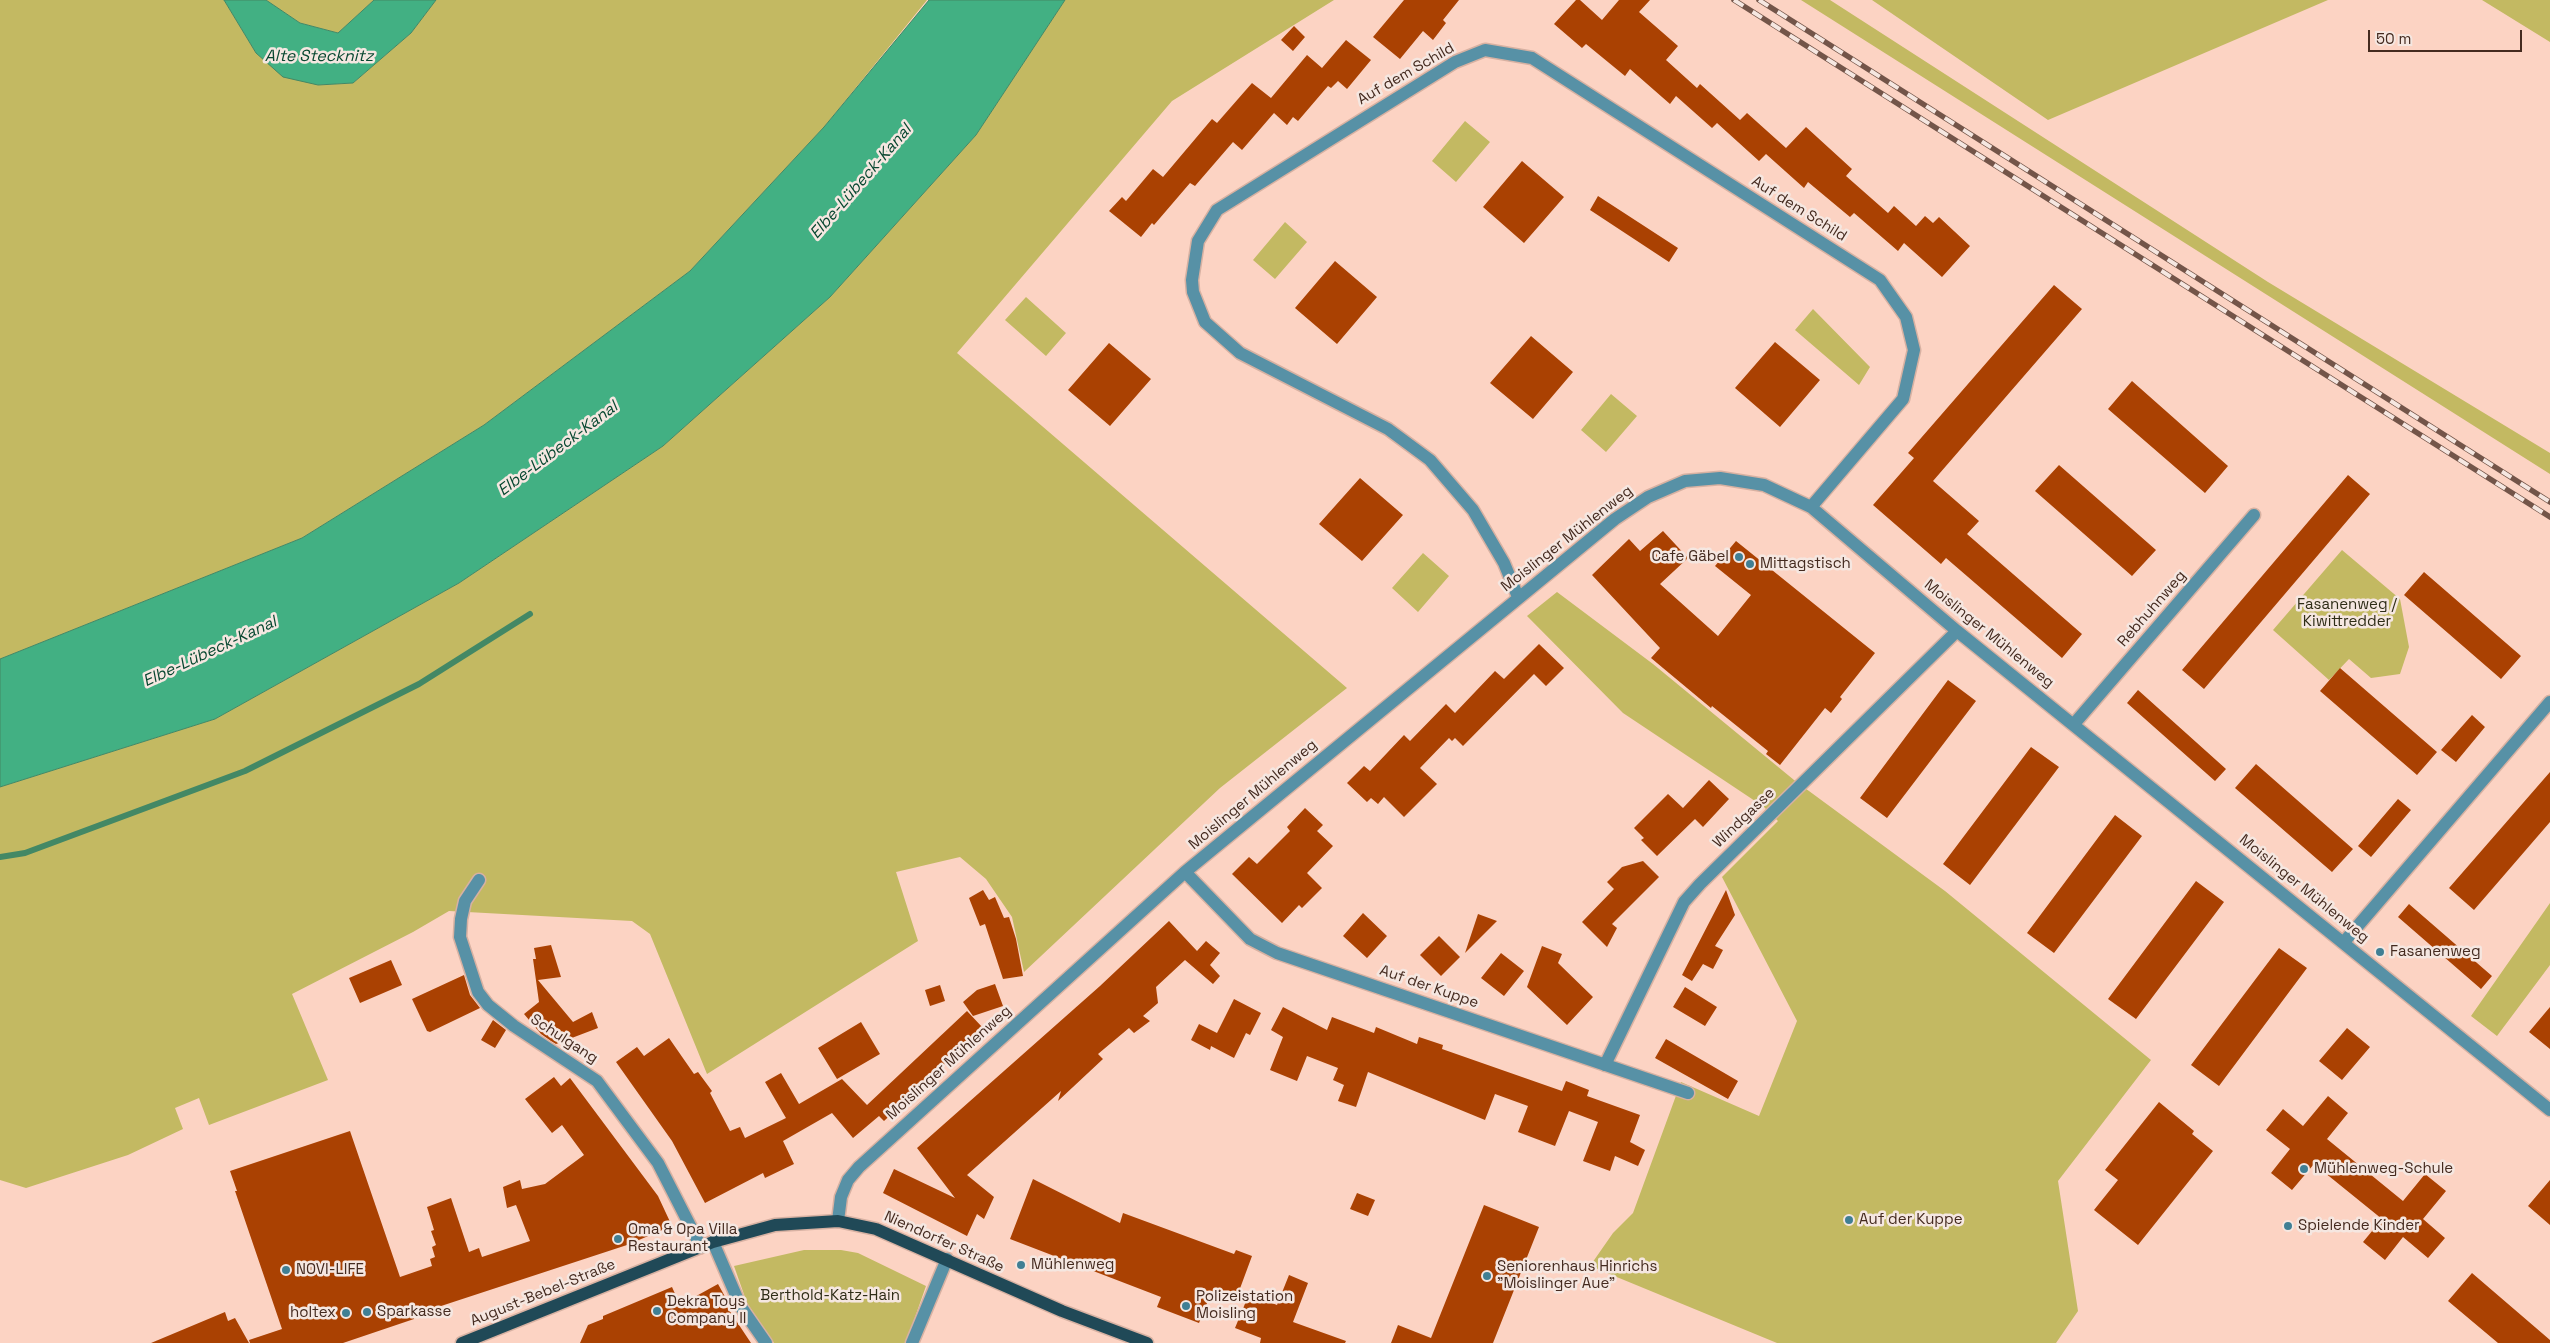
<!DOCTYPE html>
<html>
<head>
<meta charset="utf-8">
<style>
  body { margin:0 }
  #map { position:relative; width:2550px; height:1343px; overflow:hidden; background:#fcd3c3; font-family:"Space Grotesk",sans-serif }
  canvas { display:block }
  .scale { position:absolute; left:2368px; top:30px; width:154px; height:22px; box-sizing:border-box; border:2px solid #442a1f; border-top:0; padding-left:6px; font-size:15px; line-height:18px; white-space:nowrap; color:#442a1f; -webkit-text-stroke:4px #f5e7e1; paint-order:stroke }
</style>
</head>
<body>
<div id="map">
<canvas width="2550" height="1343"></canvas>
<div class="scale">50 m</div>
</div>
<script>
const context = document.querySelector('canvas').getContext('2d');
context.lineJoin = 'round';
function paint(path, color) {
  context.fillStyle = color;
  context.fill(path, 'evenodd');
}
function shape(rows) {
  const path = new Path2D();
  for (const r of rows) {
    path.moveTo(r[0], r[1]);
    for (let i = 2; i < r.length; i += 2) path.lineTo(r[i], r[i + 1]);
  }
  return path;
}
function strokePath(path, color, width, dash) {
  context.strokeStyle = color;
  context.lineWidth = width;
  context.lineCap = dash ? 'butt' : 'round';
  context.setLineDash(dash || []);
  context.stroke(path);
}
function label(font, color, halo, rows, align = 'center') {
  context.font = font + ' "Space Grotesk",sans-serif';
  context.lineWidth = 5;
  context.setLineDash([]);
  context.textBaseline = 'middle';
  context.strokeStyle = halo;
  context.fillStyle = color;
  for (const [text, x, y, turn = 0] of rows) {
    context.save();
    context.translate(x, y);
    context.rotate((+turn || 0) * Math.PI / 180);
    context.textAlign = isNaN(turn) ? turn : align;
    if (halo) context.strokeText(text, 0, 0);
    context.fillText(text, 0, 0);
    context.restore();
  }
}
paint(shape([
  [0,0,224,0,256,53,318,85,353,83,411,33,436,0,927,0,824,127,690,271,484,425,302,538,0,659],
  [266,0,374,0,338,33,300,23],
  [1065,0,1334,0,1172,101,957,353,1347,688,1220,788,1024,972,1012,917,986,879,960,857,896,872,918,941,707,1074,650,934,632,921,449,911,413,932,292,994,328,1080,209,1125,199,1098,175,1108,183,1129,128,1155,26,1188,0,1180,0,787,215,719,459,583,663,446,830,297,976,135],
  [1801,0,1830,0,2268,282,2550,453,2550,474],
  [1872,0,2328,0,2048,120],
  [2482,0,2550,0,2550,42],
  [1465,121,1490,142,1456,182,1432,161],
  [1285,222,1307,242,1275,279,1253,260],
  [1026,297,1066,333,1046,356,1005,320],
  [1813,309,1870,367,1859,385,1795,330],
  [1611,394,1637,416,1606,452,1581,430],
  [2342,550,2400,599,2409,647,2400,674,2371,678,2349,659,2329,680,2273,630],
  [1423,553,1449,576,1418,612,1392,588],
  [1557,592,1653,664,1794,780,1945,891,2151,1060,2058,1181,2078,1311,2056,1343,1777,1343,1590,1266,1613,1233,1633,1213,1681,1082,1759,1116,1797,1021,1722,877,1778,821,1764,807,1623,713,1527,616],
  [2550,903,2550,965,2497,1036,2471,1016],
  [804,1250,841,1250,858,1253,926,1286,906,1343,774,1343,747,1303,734,1266]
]), '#c3b962');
const water = shape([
  [224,0,266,0,300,23,338,33,374,0,436,0,411,33,353,83,318,85,283,77,256,53,224,0],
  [929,0,1065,0,976,135,830,297,663,446,459,583,215,719,0,787,0,659,302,538,484,425,690,271,824,127,929,0]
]);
paint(water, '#42b083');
strokePath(water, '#438865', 1);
strokePath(shape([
  [0,857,25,853,245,771,419,684,530,614]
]), '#438865', 6);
paint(shape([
  [1404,0,1459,0,1443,20,1446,23,1433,40,1423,31,1400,59,1373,37],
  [1576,0,1580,0,1602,20,1619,0,1650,0,1639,12,1678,46,1666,60,1697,88,1700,84,1740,120,1747,113,1786,148,1806,127,1852,169,1846,176,1888,213,1894,206,1916,226,1925,216,1933,223,1939,217,1970,246,1942,277,1904,243,1898,251,1854,213,1850,217,1808,182,1804,188,1766,154,1759,161,1717,123,1712,128,1676,96,1670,104,1630,69,1625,76,1586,44,1582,48,1554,24],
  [1294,26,1305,37,1293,51,1281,40],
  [1346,40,1371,60,1347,89,1338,81,1331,88,1328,86,1298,121,1293,117,1287,125,1274,113,1242,150,1233,142,1195,186,1190,183,1154,225,1152,223,1141,237,1109,211,1122,197,1126,201,1153,169,1163,177,1212,119,1217,123,1252,83,1271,98,1307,55,1322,68],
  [1522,161,1564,197,1524,243,1483,207],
  [1598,196,1678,248,1669,262,1590,210],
  [1335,261,1377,297,1337,344,1295,308],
  [2054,285,2082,309,1933,481,1979,521,1967,534,2082,634,2062,658,1946,558,1941,564,1873,505,1914,458,1908,453],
  [1531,336,1573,372,1533,419,1490,383],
  [1775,342,1820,380,1780,427,1735,388],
  [1109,343,1151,379,1110,426,1068,390],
  [2132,381,2228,466,2205,493,2108,409],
  [2059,465,2156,550,2132,576,2035,491],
  [2348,475,2370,494,2204,689,2182,670],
  [1360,478,1403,515,1362,561,1319,524],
  [1663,531,1688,558,1660,584,1718,636,1751,595,1715,566,1736,541,1875,653,1840,697,1842,699,1831,713,1825,708,1780,765,1766,754,1768,751,1712,706,1711,708,1651,658,1660,648,1592,575,1629,539,1640,551],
  [2424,572,2521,656,2501,679,2404,595],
  [1539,644,1564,668,1546,686,1534,674,1463,746,1455,738,1452,741,1449,738,1420,768,1437,784,1404,817,1384,797,1378,804,1371,798,1367,802,1347,783,1364,766,1370,771,1404,735,1410,741,1446,704,1455,713,1495,671,1504,679],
  [2340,668,2437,752,2417,775,2320,691],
  [1948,680,1976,701,1887,818,1860,798],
  [2138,690,2226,769,2215,781,2127,703],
  [2472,715,2485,727,2456,762,2441,750],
  [2031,747,2059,767,1970,885,1943,864],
  [2256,764,2353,849,2332,872,2235,788],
  [2550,772,2550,822,2474,910,2449,888],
  [1709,780,1729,799,1703,827,1695,819,1657,856,1641,840,1644,838,1634,828,1668,794,1683,808],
  [2398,799,2411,810,2371,857,2358,846],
  [1305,808,1323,825,1317,831,1333,846,1307,873,1322,888,1302,908,1299,905,1282,923,1232,874,1249,857,1257,864,1290,831,1287,827],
  [2115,815,2142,836,2054,953,2027,933],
  [1643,861,1659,877,1612,924,1617,928,1607,947,1582,922,1614,889,1607,882,1622,867],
  [2196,881,2224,902,2136,1019,2108,999],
  [983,890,989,900,995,897,1004,918,1009,917,1016,939,1023,976,1003,979,985,924,980,926,969,898],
  [1726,890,1735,915,1715,946,1723,950,1713,969,1703,964,1692,981,1682,975],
  [2409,904,2492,976,2481,989,2398,917],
  [1363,913,1387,936,1367,958,1343,936],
  [1478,914,1497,921,1465,953],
  [1169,921,1197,951,1206,941,1220,953,1210,965,1220,976,1213,984,1185,960,1156,987,1158,1003,1143,1016,1150,1021,1134,1033,1129,1028,1098,1054,1103,1059,1058,1101,1061,1091,967,1175,994,1197,984,1219,977,1214,967,1236,883,1193,894,1169,955,1198,917,1148,1100,986],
  [1439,936,1460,957,1441,976,1420,955],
  [551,945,561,977,538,980,573,1022,592,1012,598,1028,556,1044,551,1041,562,1031,551,1041,541,1034,524,1014,539,1002,533,959,536,959,534,948],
  [1542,946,1562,954,1558,963,1593,997,1567,1025,1527,987],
  [2279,948,2307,968,2219,1086,2191,1065],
  [1501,953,1524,971,1504,996,1481,978],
  [391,960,402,985,360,1003,349,978],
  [464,975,470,995,480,1008,430,1032,427,1031,412,999],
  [995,984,1003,1006,973,1016,963,1002,977,990],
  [940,985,945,1001,930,1006,925,990],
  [1685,987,1717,1007,1705,1026,1673,1007],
  [1234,999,1261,1013,1250,1035,1246,1033,1234,1058,1211,1046,1210,1050,1191,1040,1199,1024,1217,1033],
  [1283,1007,1327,1030,1332,1017,1374,1033,1376,1027,1417,1044,1419,1037,1443,1045,1442,1049,1562,1091,1566,1081,1589,1090,1587,1096,1640,1115,1630,1142,1645,1150,1638,1166,1615,1156,1610,1171,1583,1161,1598,1122,1569,1111,1555,1146,1518,1132,1528,1106,1495,1094,1485,1120,1368,1072,1356,1107,1338,1101,1344,1085,1333,1080,1338,1068,1307,1056,1297,1081,1270,1070,1283,1037,1271,1030],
  [2550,1007,2550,1049,2529,1032],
  [967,1011,983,1028,884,1121,879,1116,853,1138,832,1113,783,1141,794,1164,765,1178,763,1173,705,1203,672,1141,616,1062,637,1047,644,1056,669,1038,694,1074,698,1072,712,1091,710,1093,730,1131,740,1127,745,1138,786,1118,765,1082,781,1073,799,1104,842,1079,867,1105],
  [493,1020,506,1030,495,1048,481,1040],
  [861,1022,880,1054,837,1079,818,1048],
  [2347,1028,2370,1047,2342,1080,2319,1061],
  [1666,1039,1738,1081,1728,1099,1655,1058],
  [554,1077,561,1086,570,1078,658,1196,672,1226,627,1245,438,1307,413,1316,414,1319,343,1343,250,1343,249,1340,282,1329,235,1191,237,1191,230,1171,350,1131,400,1277,432,1266,430,1259,435,1257,432,1247,436,1245,431,1231,434,1230,427,1207,451,1198,469,1252,479,1248,482,1257,530,1241,516,1205,507,1208,503,1187,520,1180,522,1189,545,1184,584,1155,562,1125,552,1133,525,1099],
  [2328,1096,2348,1113,2327,1139,2403,1201,2425,1174,2446,1191,2423,1219,2445,1238,2428,1258,2403,1237,2385,1260,2363,1242,2382,1219,2314,1164,2292,1190,2271,1173,2290,1149,2266,1130,2283,1109,2303,1126],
  [2159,1102,2194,1131,2192,1134,2213,1151,2138,1245,2094,1210,2118,1180,2105,1170],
  [1033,1179,1120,1223,1123,1213,1234,1254,1236,1250,1252,1256,1235,1302,1211,1293,1199,1323,1157,1307,1161,1297,1010,1239],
  [2550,1180,2550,1225,2528,1206],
  [1357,1193,1375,1200,1368,1216,1350,1209],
  [1484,1205,1539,1227,1493,1343,1391,1343,1398,1325,1431,1338],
  [2472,1273,2550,1340,2550,1343,2498,1343,2448,1301],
  [1289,1275,1308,1283,1293,1322,1346,1341,1345,1343,1260,1343,1261,1338,1235,1328,1249,1294,1277,1305],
  [718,1284,728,1302,725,1304,751,1343,580,1343,588,1325,603,1319,603,1316,672,1287,680,1305],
  [225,1312,228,1321,235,1318,249,1343,151,1343]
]), '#aa4102');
const minor = shape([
  [1518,597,1504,563,1473,510,1430,460,1388,429,1240,353,1205,322,1193,292,1192,280,1198,241,1217,210,1455,62,1485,50,1532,58,1880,280,1906,317,1914,350,1903,399,1811,507],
  [2074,724,2254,515],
  [1185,872,1250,939,1277,953,1688,1093],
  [479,880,465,901,461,919,460,937,478,992,488,1005,514,1026,597,1081,658,1163,701,1247],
  [2344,942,2550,702],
  [1605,1065,1684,902,1700,884,1957,631],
  [838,1221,841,1197,848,1180,859,1167,1185,872,1615,519,1648,497,1685,481,1720,478,1764,485,1811,507,1957,631,2550,1110],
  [713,1242,741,1307,766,1343],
  [912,1343,947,1259]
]);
const major = shape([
  [462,1343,713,1242,775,1225,838,1221,876,1229,1062,1311,1147,1343]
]);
strokePath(minor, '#d7b1a2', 15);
strokePath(major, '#d7b1a2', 15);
strokePath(minor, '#5791a6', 12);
strokePath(major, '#204957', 12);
const rail = shape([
  [1734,0,2550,517],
  [1759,0,2550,502]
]);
strokePath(rail, '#735549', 5.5);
strokePath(rail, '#f5e7e1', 4, [11]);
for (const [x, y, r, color] of [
  [1739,557,5,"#407f94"],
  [1750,564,5,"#407f94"],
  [2380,952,5,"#407f94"],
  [2304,1169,5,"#407f94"],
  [1849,1220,5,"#407f94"],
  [2288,1226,5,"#407f94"],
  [618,1239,5,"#407f94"],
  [1021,1265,5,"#407f94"],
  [286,1270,5,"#407f94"],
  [1487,1276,5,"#407f94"],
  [1186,1306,5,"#407f94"],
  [657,1311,5,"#407f94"],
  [367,1312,5,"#407f94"],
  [346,1313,5,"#407f94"]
]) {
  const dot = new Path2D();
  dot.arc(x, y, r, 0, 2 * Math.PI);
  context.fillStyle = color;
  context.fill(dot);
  strokePath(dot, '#f5e7e1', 2);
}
label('15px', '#442a1f', '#f5e7e1', [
  ["Auf dem Schild",1406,74,-30],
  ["Auf dem Schild",1799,209,32],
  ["Moislinger Mühlenweg",1567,539,-38],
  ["Rebhuhnweg",2152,609,-49],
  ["Moislinger Mühlenweg",1989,634,39],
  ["Moislinger Mühlenweg",1253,795,-40],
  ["Windgasse",1744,818,-44],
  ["Moislinger Mühlenweg",2304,889,39],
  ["Auf der Kuppe",1429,987,19],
  ["Schulgang",564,1039,33],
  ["Moislinger Mühlenweg",949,1063,-42],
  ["Niendorfer Straße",944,1242,24],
  ["August-Bebel-Straße",543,1293,-22]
]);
label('15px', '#442a1f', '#f5e7e1', [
  ["Cafe Gäbel",1729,557,"right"],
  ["Mittagstisch",1760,564],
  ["Fasanenweg",2390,952],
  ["Mühlenweg-Schule",2314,1169],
  ["Auf der Kuppe",1859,1220],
  ["Spielende Kinder",2298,1226],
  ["Oma & Opa Villa",628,1230],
  ["Restaurant",628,1247],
  ["Mühlenweg",1031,1265],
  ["Seniorenhaus Hinrichs",1497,1267],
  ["\"Moislinger Aue\"",1497,1284],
  ["NOVI-LIFE",296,1270],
  ["Polizeistation",1196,1297],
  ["Moisling",1196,1314],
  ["Dekra Toys",667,1302],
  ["Company II",667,1319],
  ["Sparkasse",377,1312],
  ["holtex",336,1313,"right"]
], 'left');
label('15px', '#2e2c16', '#f5e7e1', [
  ["Fasanenweg /",2347,605],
  ["Kiwittredder",2347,622],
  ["Berthold-Katz-Hain",830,1296]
]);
label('italic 16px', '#074730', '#f5e7e1', [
  ["Alte Stecknitz",319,57],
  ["Elbe-Lübeck-Kanal",861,182,-49],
  ["Elbe-Lübeck-Kanal",558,449,-37],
  ["Elbe-Lübeck-Kanal",210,652,-25]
]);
</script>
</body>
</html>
